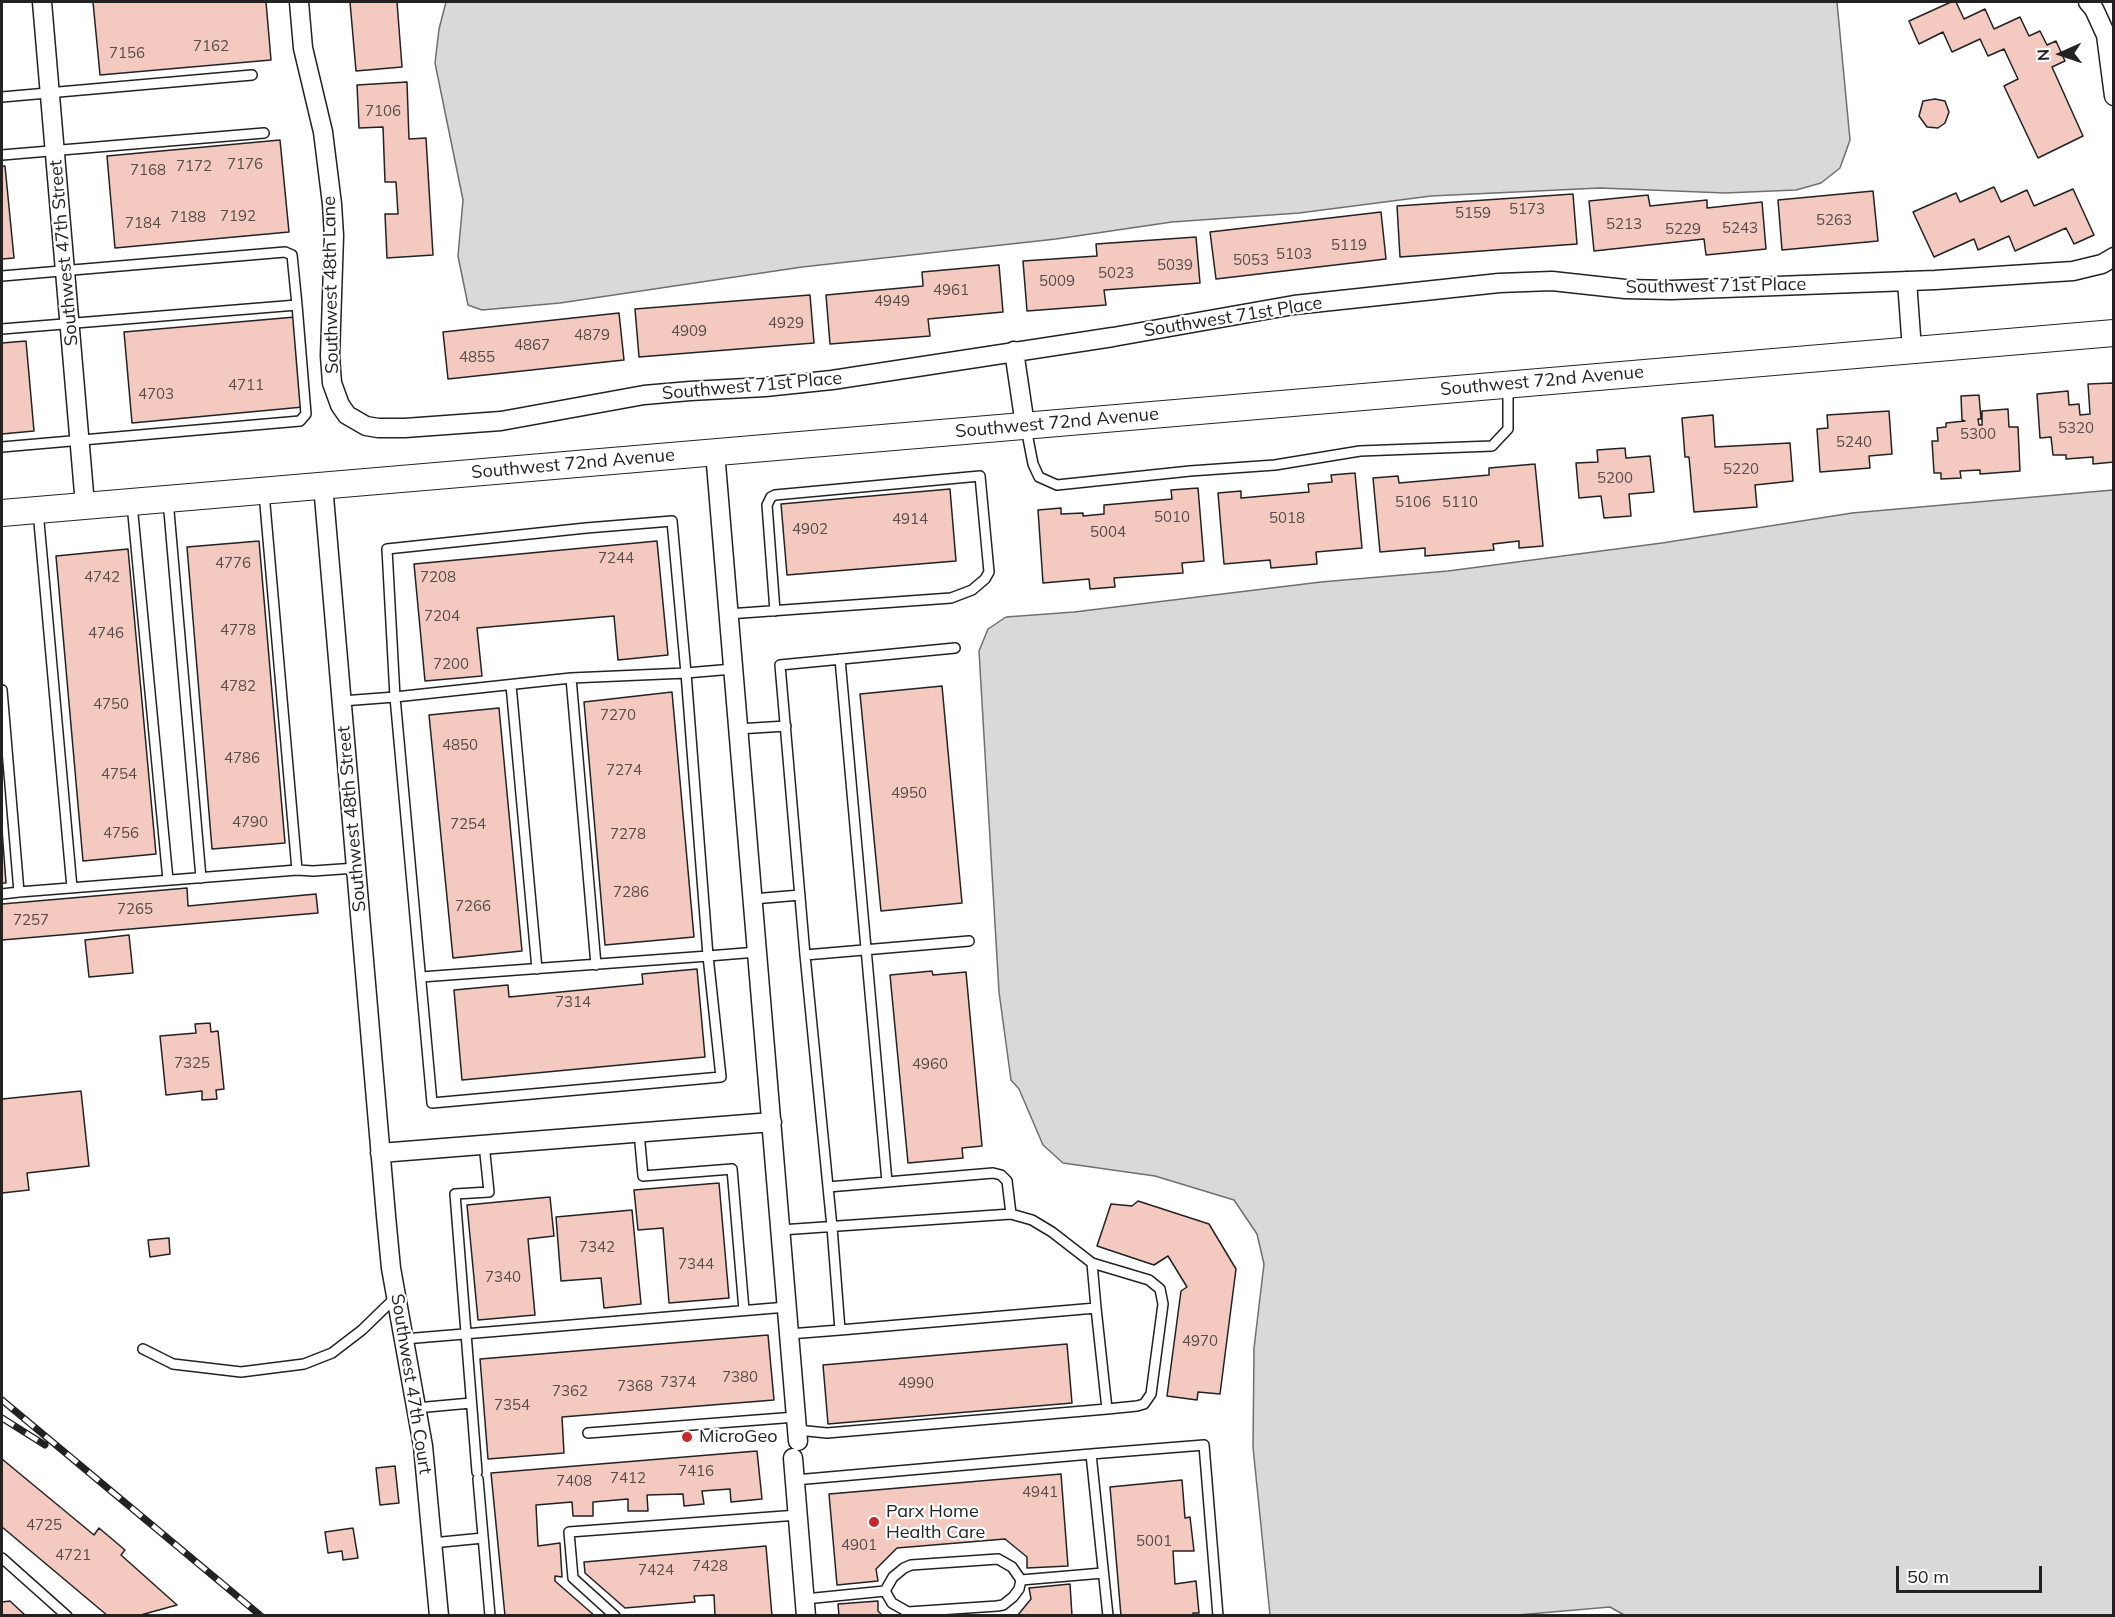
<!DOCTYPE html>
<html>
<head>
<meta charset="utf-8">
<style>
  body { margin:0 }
  #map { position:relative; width:2115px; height:1617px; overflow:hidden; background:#fff; font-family:Mulish,sans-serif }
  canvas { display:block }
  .frame { position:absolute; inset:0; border:3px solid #222; pointer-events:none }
  .north { position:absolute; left:2031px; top:24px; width:60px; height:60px; -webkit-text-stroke:4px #fff; paint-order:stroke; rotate:267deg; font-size:16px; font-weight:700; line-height:24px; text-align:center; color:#222 }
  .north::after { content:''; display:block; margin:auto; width:21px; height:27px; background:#222; clip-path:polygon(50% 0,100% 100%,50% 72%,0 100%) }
  .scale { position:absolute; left:1896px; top:1566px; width:146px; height:27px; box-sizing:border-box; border:3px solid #222; border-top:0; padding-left:8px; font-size:18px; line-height:21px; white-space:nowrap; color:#222; -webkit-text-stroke:4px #fff; paint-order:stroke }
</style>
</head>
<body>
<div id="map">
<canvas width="2115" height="1617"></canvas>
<div class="frame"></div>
<div class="north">N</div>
<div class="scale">50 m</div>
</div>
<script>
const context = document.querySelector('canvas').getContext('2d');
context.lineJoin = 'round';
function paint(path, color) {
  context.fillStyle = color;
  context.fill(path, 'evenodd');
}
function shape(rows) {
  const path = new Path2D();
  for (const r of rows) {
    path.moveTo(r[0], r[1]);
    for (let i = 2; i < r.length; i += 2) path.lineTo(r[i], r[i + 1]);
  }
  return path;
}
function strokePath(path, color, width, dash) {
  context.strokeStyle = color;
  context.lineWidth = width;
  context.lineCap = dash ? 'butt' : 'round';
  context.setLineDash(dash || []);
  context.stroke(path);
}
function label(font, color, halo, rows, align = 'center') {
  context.font = font + ' Mulish,sans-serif';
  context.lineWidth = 4.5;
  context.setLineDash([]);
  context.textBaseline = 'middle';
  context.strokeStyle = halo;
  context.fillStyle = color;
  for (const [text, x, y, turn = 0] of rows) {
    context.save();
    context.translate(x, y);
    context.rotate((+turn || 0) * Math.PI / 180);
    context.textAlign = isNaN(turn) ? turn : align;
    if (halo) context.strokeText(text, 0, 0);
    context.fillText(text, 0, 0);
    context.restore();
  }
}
const water = shape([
  [446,2,1837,2,1850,140,1840,168,1821,183,1796,190,1725,193,1600,188,1431,196,1299,213,1172,222,1056,239,802,267,560,303,482,310,468,305,458,256,463,200,435,63,439,29,446,2],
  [2113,490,2113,1615,1626,1616,1610,1607,1506,1616,1270,1615,1253,1447,1254,1348,1264,1264,1257,1234,1234,1200,1155,1176,1063,1163,1043,1145,1019,1089,1011,1080,999,992,979,651,988,629,1006,617,1074,612,1321,582,1448,571,1662,543,1852,513,2113,490]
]);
paint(water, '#d9d9d9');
strokePath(water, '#6f6f6f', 1.5);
const building = shape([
  [93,2,266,2,271,60,100,75,93,2],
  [350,2,397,2,402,67,356,71,350,2],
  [1951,2,1956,2,1964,19,1985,9,1994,29,2020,17,2029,36,2040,31,2047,45,2056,41,2065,61,2052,67,2083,136,2038,158,2004,86,2018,79,2004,49,1988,56,1980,39,1952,52,1943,32,1919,44,1909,21,1951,2],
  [407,82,409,139,426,138,433,255,387,258,385,214,398,214,396,182,385,182,383,127,359,128,357,85,407,82],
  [1935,99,1945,101,1949,112,1945,123,1938,128,1927,127,1919,116,1923,101,1935,99],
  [280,140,289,232,115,248,107,156,280,140],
  [2,166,5,166,14,258,2,259,2,166],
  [1994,187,2001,202,2027,190,2034,206,2073,189,2094,235,2074,244,2066,228,2015,251,2009,236,1978,250,1974,239,1934,257,1913,212,1956,193,1960,202,1994,187],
  [1873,191,1878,241,1782,250,1778,200,1873,191],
  [1573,194,1577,244,1400,257,1397,206,1573,194],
  [1648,195,1650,206,1707,200,1707,208,1762,202,1766,249,1706,255,1704,239,1594,251,1589,201,1648,195],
  [1381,212,1386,259,1216,279,1210,232,1381,212],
  [1196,237,1200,283,1104,290,1106,305,1027,311,1023,261,1097,256,1096,244,1196,237],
  [999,265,1003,312,928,319,930,336,830,344,826,295,923,286,922,272,999,265],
  [810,295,814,343,639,357,635,309,810,295],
  [619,313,624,360,448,379,443,332,619,313],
  [295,317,303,407,132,423,124,332,295,317],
  [26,341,34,431,2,434,2,343,26,341],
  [2113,383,2114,462,2093,464,2093,457,2066,459,2066,455,2053,455,2051,437,2040,438,2037,394,2068,391,2069,405,2079,404,2080,415,2090,414,2088,384,2113,383],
  [1979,395,1981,419,1978,419,1979,425,1982,425,1982,411,2008,409,2009,427,2018,427,2020,471,1980,474,1980,470,1960,471,1961,478,1941,479,1941,473,1934,473,1932,441,1938,441,1937,428,1946,427,1946,423,1965,421,1962,420,1961,396,1979,395],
  [1889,411,1892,454,1869,456,1870,468,1820,472,1817,429,1828,428,1827,415,1889,411],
  [1713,415,1715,447,1790,443,1793,481,1755,485,1757,507,1694,512,1689,457,1685,457,1682,418,1713,415],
  [1625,448,1626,458,1650,456,1654,492,1629,494,1631,516,1604,518,1601,496,1579,498,1576,463,1598,462,1597,450,1625,448],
  [1535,464,1543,546,1519,548,1519,541,1493,544,1494,550,1425,556,1425,548,1380,552,1373,478,1398,476,1399,483,1489,475,1489,468,1535,464],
  [1355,473,1362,548,1316,552,1317,564,1271,568,1270,560,1224,564,1218,493,1241,491,1241,498,1309,492,1308,484,1332,482,1331,475,1355,473],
  [1198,488,1204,561,1182,563,1183,573,1114,578,1115,587,1090,589,1089,579,1043,583,1038,510,1061,508,1061,514,1083,513,1083,516,1104,514,1104,505,1172,499,1171,490,1198,488],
  [950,489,956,561,787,575,781,504,950,489],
  [259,541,285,843,212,849,187,547,259,541],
  [657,541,668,655,618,660,614,616,477,628,482,676,425,681,414,564,657,541],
  [128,549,156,854,83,861,56,556,128,549],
  [942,686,962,903,881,911,860,694,942,686],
  [672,692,694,937,605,945,584,702,672,692],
  [499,708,522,951,453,958,429,715,499,708],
  [2,830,6,883,2,883,2,830],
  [187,888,188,906,316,894,318,913,2,940,2,904,187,888],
  [129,935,133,973,89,977,85,940,129,935],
  [697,969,705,1057,462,1080,454,990,508,985,509,997,643,984,642,974,697,969],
  [932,971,933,975,966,972,982,1146,962,1148,963,1158,908,1163,890,975,932,971],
  [210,1023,211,1032,218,1031,224,1089,216,1090,217,1099,202,1100,202,1091,166,1095,160,1036,196,1033,195,1024,210,1023],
  [81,1091,89,1166,27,1173,29,1190,2,1193,2,1099,81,1091],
  [719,1183,729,1298,669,1303,663,1228,638,1230,634,1190,719,1183],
  [550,1197,554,1236,528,1239,535,1315,478,1320,467,1205,550,1197],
  [1138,1201,1209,1224,1236,1269,1220,1394,1198,1392,1197,1400,1167,1396,1181,1291,1187,1287,1168,1256,1154,1265,1097,1246,1111,1204,1132,1206,1138,1201],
  [632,1210,641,1304,604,1308,601,1278,561,1281,556,1217,632,1210],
  [169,1238,170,1254,150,1257,148,1240,169,1238],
  [768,1335,774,1400,562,1417,564,1453,488,1459,480,1359,768,1335],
  [1067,1344,1072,1403,828,1424,823,1365,1067,1344],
  [757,1451,762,1499,731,1502,730,1489,702,1491,704,1504,684,1506,683,1494,647,1495,648,1511,628,1511,628,1499,593,1502,593,1516,573,1516,572,1502,536,1505,538,1546,560,1543,562,1577,555,1576,555,1581,595,1616,505,1616,491,1473,757,1451],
  [2,1459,94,1535,99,1528,125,1550,121,1555,177,1605,137,1616,108,1616,2,1527,2,1459],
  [395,1466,399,1503,380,1505,376,1468,395,1466],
  [1061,1474,1068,1566,1027,1568,1027,1557,1005,1539,897,1548,876,1569,878,1581,837,1585,829,1494,1061,1474],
  [1182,1480,1185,1518,1190,1517,1194,1551,1173,1551,1175,1584,1196,1581,1199,1613,1193,1613,1193,1616,1121,1616,1110,1487,1182,1480],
  [353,1528,358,1558,343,1560,342,1551,328,1553,325,1532,353,1528],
  [766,1546,772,1616,715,1616,714,1595,694,1596,695,1602,625,1608,585,1573,584,1562,766,1546],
  [1070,1584,1072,1616,1017,1616,1031,1599,1029,1588,1070,1584],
  [2,1600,2,1602,10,1601,26,1616,2,1616,2,1600],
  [878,1601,878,1611,883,1616,839,1616,838,1604,878,1601]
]);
paint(building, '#f3c9c0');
strokePath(building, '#222', 1.5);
const lane = shape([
  [2,97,252,75],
  [2,155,264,133],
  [2,276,285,252,292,255,297,305,2,329],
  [1026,428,1033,464,1039,477,1057,485,1190,471,1275,465,1360,451,1492,446,1508,429,1508,387],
  [2,447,300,421,306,414,297,305],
  [168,500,201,878],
  [132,504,168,880],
  [38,511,72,888],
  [728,614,951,598,972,590,985,579,989,572,980,476,775,495,771,497,767,505,775,611],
  [840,659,887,1182],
  [571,678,596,965],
  [511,685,537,969],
  [2,690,19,892,297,870,264,493],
  [342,701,395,697,387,549,586,528,672,521,686,673,733,669],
  [738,729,786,726],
  [297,870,313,871,356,868],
  [2,894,19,892],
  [753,899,800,895],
  [805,955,969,941],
  [421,977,708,956,686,673,571,678,395,697,432,1103,721,1077,708,956,757,952],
  [639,1132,643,1176,732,1169,744,1310],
  [828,1187,993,1173,1001,1175,1007,1181,1011,1214],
  [781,1230,1011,1214,1032,1220,1052,1232,1092,1263,1096,1308,840,1330],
  [1096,1308,1107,1409],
  [789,1334,840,1330,832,1227,805,955,780,665,955,648],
  [404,1339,787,1307],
  [143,1349,173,1364,241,1372,304,1364,332,1353,362,1330,397,1296],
  [416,1408,471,1403],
  [797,1430,827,1433,1107,1409,1137,1406,1144,1404,1151,1394,1163,1304,1160,1289,1149,1280,1092,1263],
  [588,1433,796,1417],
  [477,1472,455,1194,489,1192,484,1144],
  [478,1479,490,1616],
  [795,1480,1091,1454],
  [432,1543,483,1538],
  [2,1558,67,1616],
  [998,1559,1012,1567,1021,1580,1019,1589,1013,1597,1003,1605,997,1606,908,1612,892,1603,885,1591,893,1577,904,1568,911,1565,998,1559],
  [1021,1580,1103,1573],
  [805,1599,885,1591],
  [615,1616,573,1578,569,1532,798,1515],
  [1108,1616,1091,1454,1204,1445,1218,1616]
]);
const street = shape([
  [42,2,85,505],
  [299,2,303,48,323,132,332,204,334,236,330,356,332,383,340,405,347,415,366,426,378,428,405,428,501,421,644,395,690,391,765,387,832,380,1113,337,1294,305,1499,283,1552,281,1625,289,1671,290,1935,280,2073,271,2102,264,2114,257],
  [2088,2,2094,9,2106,35,2114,96],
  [1907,281,1912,350],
  [1014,351,1025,425],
  [715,452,798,1441],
  [323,485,386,1216,391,1268,423,1446,439,1616],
  [380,1153,772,1122],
  [793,1458,806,1616]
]);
const secondary = shape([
  [2,513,2114,333]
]);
strokePath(lane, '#222', 12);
strokePath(street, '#222', 21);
strokePath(secondary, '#222', 28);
strokePath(lane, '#fff', 9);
strokePath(street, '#fff', 18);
strokePath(secondary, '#fff', 26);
const rail = shape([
  [2,1400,261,1616],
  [2,1418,45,1445]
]);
strokePath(rail, '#222', 7);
strokePath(rail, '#fff', 4.5, [14]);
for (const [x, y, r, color] of [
  [687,1437,6,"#c62828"],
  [874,1522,6,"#c62828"]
]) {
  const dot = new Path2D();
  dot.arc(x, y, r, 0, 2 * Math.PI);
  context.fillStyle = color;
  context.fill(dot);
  strokePath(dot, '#fff', 2);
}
label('15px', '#564c4a', null, [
  ["7162",211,46],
  ["7156",127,53],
  ["7106",383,111],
  ["7176",245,164],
  ["7172",194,166],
  ["7168",148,170],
  ["5173",1527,209],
  ["5159",1473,213],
  ["7192",238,216],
  ["7188",188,217],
  ["5263",1834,220],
  ["7184",143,223],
  ["5213",1624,224],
  ["5243",1740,228],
  ["5229",1683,229],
  ["5119",1349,245],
  ["5103",1294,254],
  ["5053",1251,260],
  ["5039",1175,265],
  ["5023",1116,273],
  ["5009",1057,281],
  ["4961",951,290],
  ["4949",892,301],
  ["4929",786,323],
  ["4909",689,331],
  ["4879",592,335],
  ["4867",532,345],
  ["4855",477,357],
  ["4711",246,385],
  ["4703",156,394],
  ["5320",2076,428],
  ["5300",1978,434],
  ["5240",1854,442],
  ["5220",1741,469],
  ["5200",1615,478],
  ["5106",1413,502],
  ["5110",1460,502],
  ["5010",1172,517],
  ["5018",1287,518],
  ["4914",910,519],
  ["4902",810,529],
  ["5004",1108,532],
  ["7244",616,558],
  ["4776",233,563],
  ["4742",102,577],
  ["7208",438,577],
  ["7204",442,616],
  ["4778",238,630],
  ["4746",106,633],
  ["7200",451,664],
  ["4782",238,686],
  ["4750",111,704],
  ["7270",618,715],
  ["4850",460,745],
  ["4786",242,758],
  ["7274",624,770],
  ["4754",119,774],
  ["4950",909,793],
  ["4790",250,822],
  ["7254",468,824],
  ["4756",121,833],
  ["7278",628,834],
  ["7286",631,892],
  ["7266",473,906],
  ["7265",135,909],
  ["7257",31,920],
  ["7314",573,1002],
  ["7325",192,1063],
  ["4960",930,1064],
  ["7342",597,1247],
  ["7344",696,1264],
  ["7340",503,1277],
  ["4970",1200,1341],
  ["7380",740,1377],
  ["7374",678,1382],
  ["4990",916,1383],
  ["7368",635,1386],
  ["7362",570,1391],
  ["7354",512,1405],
  ["7416",696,1471],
  ["7412",628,1478],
  ["7408",574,1481],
  ["4941",1040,1492],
  ["4725",44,1525],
  ["5001",1154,1541],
  ["4901",859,1545],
  ["4721",73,1555],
  ["7428",710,1566],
  ["7424",656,1570]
]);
label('18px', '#222', '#fff', [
  ["Southwest 47th Street",64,253,-95],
  ["Southwest 48th Lane",331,285,-91],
  ["Southwest 71st Place",1716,286,-1],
  ["Southwest 71st Place",1233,317,-9],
  ["Southwest 72nd Avenue",1542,381,-5],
  ["Southwest 71st Place",752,386,-5],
  ["Southwest 72nd Avenue",1057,423,-5],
  ["Southwest 72nd Avenue",573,464,-5],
  ["Southwest 48th Street",352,819,-95],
  ["Southwest 47th Court",411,1384,81]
]);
label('18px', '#222', '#fff', [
  ["MicroGeo",699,1437],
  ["Parx Home",886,1512],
  ["Health Care",886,1533]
], 'left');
</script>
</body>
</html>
